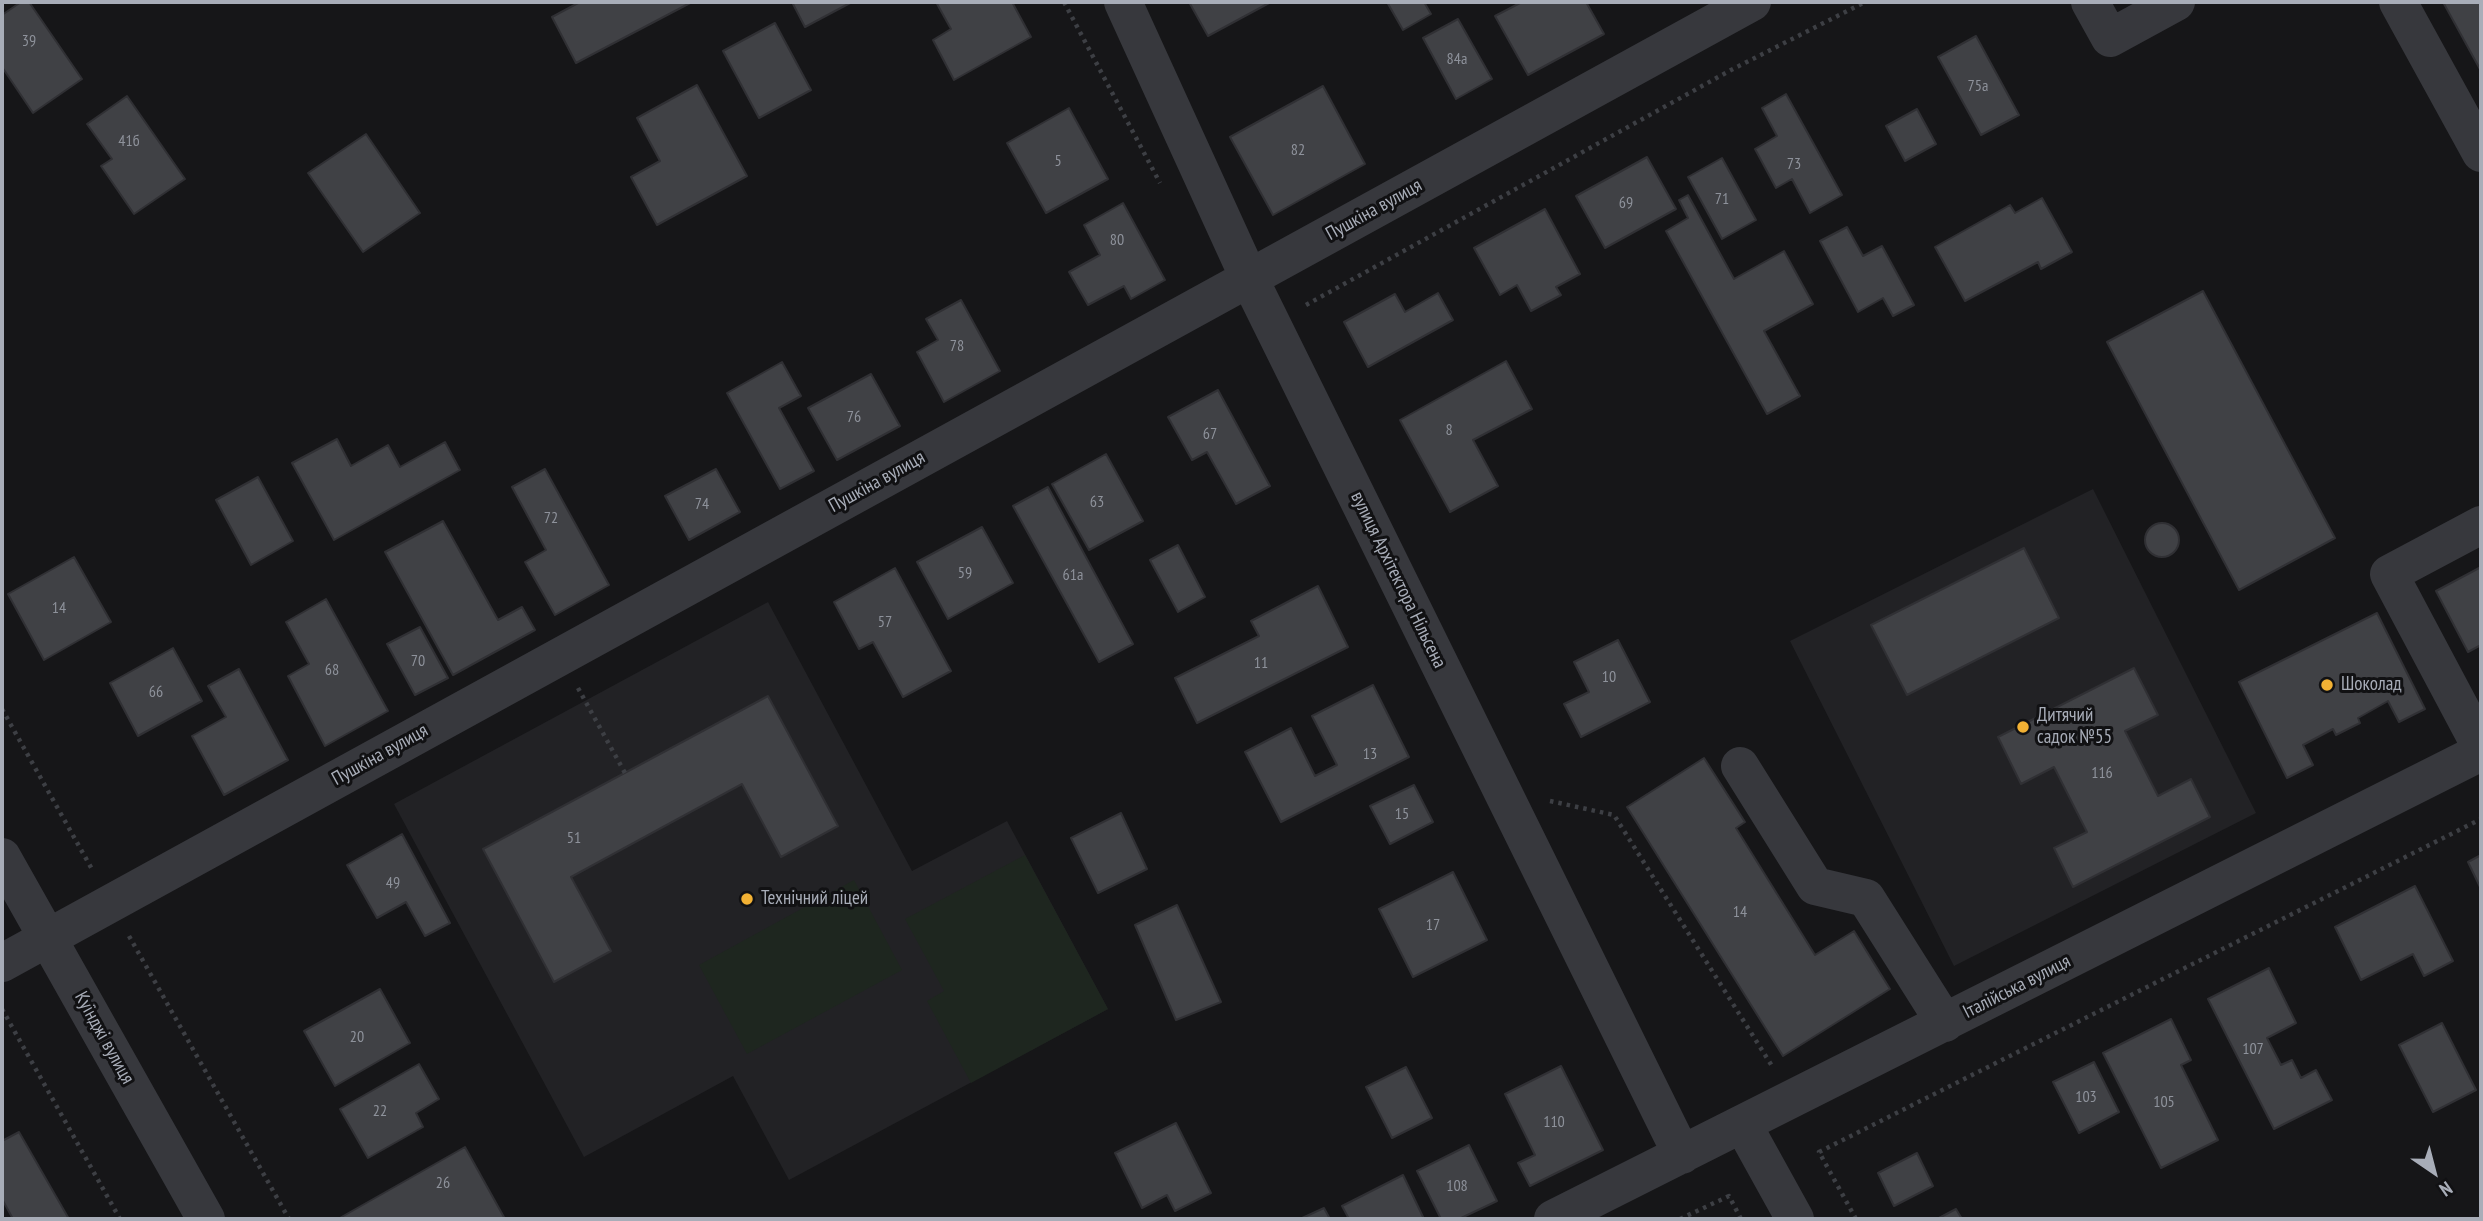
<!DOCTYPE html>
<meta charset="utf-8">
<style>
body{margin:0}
#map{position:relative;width:2483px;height:1221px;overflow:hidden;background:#161618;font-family:"PT Sans Narrow",sans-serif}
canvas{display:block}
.frame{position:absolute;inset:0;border:4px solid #a8adb8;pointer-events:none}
.north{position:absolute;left:2399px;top:1137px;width:70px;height:70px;-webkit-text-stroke:5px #111113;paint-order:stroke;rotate:145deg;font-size:19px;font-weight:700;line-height:28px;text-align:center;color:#a8adb8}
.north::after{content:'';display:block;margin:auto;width:24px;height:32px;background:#a8adb8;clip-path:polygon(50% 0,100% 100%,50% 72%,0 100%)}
</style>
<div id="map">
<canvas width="2483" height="1221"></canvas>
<div class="frame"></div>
<div class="north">N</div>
</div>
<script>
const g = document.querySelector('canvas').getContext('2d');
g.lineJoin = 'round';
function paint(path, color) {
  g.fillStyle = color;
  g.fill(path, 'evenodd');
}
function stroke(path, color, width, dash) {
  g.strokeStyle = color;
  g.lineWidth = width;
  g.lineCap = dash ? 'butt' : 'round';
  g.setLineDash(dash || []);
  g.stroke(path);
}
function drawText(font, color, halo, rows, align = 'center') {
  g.font = font + ' "PT Sans Narrow",sans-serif';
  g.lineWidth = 6;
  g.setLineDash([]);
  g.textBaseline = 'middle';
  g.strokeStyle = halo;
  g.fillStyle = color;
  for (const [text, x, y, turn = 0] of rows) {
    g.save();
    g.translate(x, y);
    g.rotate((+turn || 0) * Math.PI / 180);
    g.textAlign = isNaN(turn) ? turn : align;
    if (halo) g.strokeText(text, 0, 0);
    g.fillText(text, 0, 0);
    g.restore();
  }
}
const built = new Path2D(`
 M 2093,489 L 2256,813 L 1954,966 L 1790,641 Z
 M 768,602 L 912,871 L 1007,821 L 1108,1009 L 789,1180 L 733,1076 L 584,1157 L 394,804 Z`);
const green = new Path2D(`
 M 1025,855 L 1108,1009 L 971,1083 L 927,1001 L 944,991 L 905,919 Z
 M 854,880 L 902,970 L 747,1054 L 699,965 Z`);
const building = new Path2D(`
 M 21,2 L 29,2 L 82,79 L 33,113 L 2,67 L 2,15 Z
 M 580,2 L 692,2 L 576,63 L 552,17 Z
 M 792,2 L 852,2 L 805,27 Z
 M 936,2 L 1012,2 L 1031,37 L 954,80 L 933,40 L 951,29 Z
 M 1189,2 L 1271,2 L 1208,36 Z
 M 1387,2 L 1424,2 L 1431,14 L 1403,30 Z
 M 1522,2 L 1586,2 L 1604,34 L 1528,75 L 1495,16 Z
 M 2443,2 L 2481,2 L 2481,71 Z
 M 1458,19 L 1492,79 L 1456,99 L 1423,38 Z
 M 775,23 L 811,90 L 759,118 L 723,51 Z
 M 1976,36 L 2019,115 L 1981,135 L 1938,57 Z
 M 697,85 L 747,176 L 657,225 L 631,177 L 660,161 L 637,118 Z
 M 1323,86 L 1365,164 L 1273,215 L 1230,137 Z
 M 1786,94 L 1842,195 L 1810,213 L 1792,179 L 1776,188 L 1755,149 L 1777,136 L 1762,108 Z
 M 127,96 L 185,179 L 134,214 L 101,166 L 112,159 L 87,124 Z
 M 1069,108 L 1108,179 L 1046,213 L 1007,143 Z
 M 1917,109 L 1936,144 L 1905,161 L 1886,126 Z
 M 366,134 L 420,213 L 363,252 L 308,173 Z
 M 1647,157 L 1676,209 L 1605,248 L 1576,196 Z
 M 1722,158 L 1756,220 L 1722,239 L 1688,177 Z
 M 1688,195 L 1734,279 L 1784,251 L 1813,304 L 1764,331 L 1800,396 L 1767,414 L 1666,231 L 1688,218 L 1679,200 Z
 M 2042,198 L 2072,252 L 2041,269 L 2038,262 L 1965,301 L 1935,247 L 2010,205 L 2015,213 Z
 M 1123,203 L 1165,280 L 1131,299 L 1124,286 L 1088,305 L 1069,272 L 1100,255 L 1084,225 Z
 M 1545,209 L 1580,274 L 1556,287 L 1561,295 L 1531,311 L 1517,285 L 1500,295 L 1474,248 Z
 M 1847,227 L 1863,256 L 1882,246 L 1914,305 L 1893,316 L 1883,298 L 1858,312 L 1820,241 Z
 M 2203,291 L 2335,538 L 2239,590 L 2107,342 Z
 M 1438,293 L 1453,320 L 1368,367 L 1344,322 L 1395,294 L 1405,312 Z
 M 961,300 L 1000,371 L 944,402 L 917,352 L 938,340 L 926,319 Z
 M 1506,361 L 1532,409 L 1473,440 L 1498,486 L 1450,512 L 1400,420 Z
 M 782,362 L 801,396 L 779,408 L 814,471 L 780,489 L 727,393 Z
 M 871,374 L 900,426 L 837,460 L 808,408 Z
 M 1218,390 L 1270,486 L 1236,504 L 1207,452 L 1192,460 L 1168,417 Z
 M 337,439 L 351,466 L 388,445 L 400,467 L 445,442 L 460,470 L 334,540 L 292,463 Z
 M 1106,454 L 1143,521 L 1089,550 L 1052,484 Z
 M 545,469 L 609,585 L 555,615 L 525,562 L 546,550 L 512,487 Z
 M 716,469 L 740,512 L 689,540 L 665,496 Z
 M 258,477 L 293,541 L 251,565 L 216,500 Z
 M 1048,487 L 1133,644 L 1099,662 L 1013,506 Z
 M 443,521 L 498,620 L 522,607 L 535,630 L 453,675 L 385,552 Z
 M2145 540a17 17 0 1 1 34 0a17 17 0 1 1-34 0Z
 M 982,527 L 1013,583 L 948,619 L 917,562 Z
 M 1178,545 L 1205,597 L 1178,612 L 1150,560 Z
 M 2024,548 L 2059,618 L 1907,695 L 1871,625 Z
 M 74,557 L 111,622 L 44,660 L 8,594 Z
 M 2481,567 L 2481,645 L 2468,652 L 2436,591 Z
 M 895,568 L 951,671 L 903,697 L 873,642 L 859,649 L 834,602 Z
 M 1318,586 L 1348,647 L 1197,723 L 1175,678 L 1259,636 L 1251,621 Z
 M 326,599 L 388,711 L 325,746 L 288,676 L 309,664 L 286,622 Z
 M 2377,613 L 2425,709 L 2399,722 L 2388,701 L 2358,718 L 2360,723 L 2336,735 L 2333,729 L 2303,745 L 2313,765 L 2287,778 L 2239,682 Z
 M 420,627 L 448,678 L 415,695 L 387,644 Z
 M 1618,640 L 1650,702 L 1581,737 L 1564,704 L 1589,692 L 1574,662 Z
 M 173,648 L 202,701 L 138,736 L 110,683 Z
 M 2134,668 L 2158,715 L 2125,731 L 2158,796 L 2191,779 L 2210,817 L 2073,887 L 2054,848 L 2087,832 L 2054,767 L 2021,784 L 1998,737 Z
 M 239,669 L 288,760 L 224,795 L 192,736 L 226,717 L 208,686 Z
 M 1373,685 L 1409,757 L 1281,822 L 1245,752 L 1291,728 L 1315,776 L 1337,765 L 1312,716 Z
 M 768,696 L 838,826 L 781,857 L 742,784 L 571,877 L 611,951 L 554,982 L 483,849 Z
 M 1704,758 L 1745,822 L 1736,828 L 1815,955 L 1854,931 L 1890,989 L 1783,1056 L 1627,807 Z
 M 1414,785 L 1433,822 L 1390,844 L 1370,806 Z
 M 1121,813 L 1147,869 L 1098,893 L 1071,838 Z
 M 402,834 L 450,923 L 425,936 L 406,902 L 377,918 L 347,865 Z
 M 2481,855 L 2481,889 L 2468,862 Z
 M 1453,872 L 1487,940 L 1413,977 L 1379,909 Z
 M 2415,886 L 2453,961 L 2424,976 L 2413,954 L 2361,980 L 2335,927 Z
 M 1177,905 L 1221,1002 L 1176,1020 L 1135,925 Z
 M 2269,968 L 2296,1023 L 2267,1038 L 2281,1065 L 2292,1060 L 2301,1078 L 2316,1070 L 2332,1100 L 2274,1129 L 2208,999 Z
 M 380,989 L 410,1043 L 335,1086 L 304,1031 Z
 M 2171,1019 L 2191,1060 L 2181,1065 L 2218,1140 L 2161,1168 L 2103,1053 Z
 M 2442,1023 L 2476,1090 L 2433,1112 L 2399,1045 Z
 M 2094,1062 L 2119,1112 L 2079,1133 L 2053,1082 Z
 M 419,1064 L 439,1099 L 416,1113 L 423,1127 L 368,1158 L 340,1109 Z
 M 1561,1066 L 1603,1150 L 1530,1186 L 1518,1163 L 1535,1155 L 1505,1094 Z
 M 1406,1067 L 1432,1118 L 1392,1138 L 1366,1087 Z
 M 1176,1123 L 1211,1193 L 1175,1211 L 1167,1195 L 1142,1208 L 1115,1153 Z
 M 19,1132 L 69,1219 L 13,1219 L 2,1199 L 2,1141 Z
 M 1469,1145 L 1497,1201 L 1459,1219 L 1441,1219 L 1417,1171 Z
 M 465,1147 L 505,1219 L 338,1219 Z
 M 1917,1153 L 1933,1186 L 1894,1206 L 1878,1173 Z
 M 1403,1175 L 1424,1219 L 1349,1219 L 1342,1206 Z
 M 1324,1208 L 1330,1219 L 1300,1219 Z
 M 1956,1209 L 1962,1219 L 1937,1219 Z`);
const path = new Path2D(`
 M 1064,2 L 1160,183
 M 1306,305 L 1731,70 L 1865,2
 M 578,688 L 625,773
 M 2,709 L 93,871
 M 1550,801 L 1614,815 L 1772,1066
 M 129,936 L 289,1219
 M 2,1009 L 120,1219
 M 1680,1219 L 1729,1196 L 1741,1219
 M 1856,1219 L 1819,1152 L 2481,819`);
const minor = new Path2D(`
 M 1123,2 L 1249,278 L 1682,1155
 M 2090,2 L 2110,38 L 2176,2
 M 2398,2 L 2481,153
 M 2481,525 L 2389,574 L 2481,747
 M 1740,766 L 1815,886 L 1866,898 L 1945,1023
 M 2,857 L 206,1219
 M 2,963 L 1752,2
 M 1743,1125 L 1795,1219
 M 1553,1219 L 2481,752`);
const markers = [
 [2327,685,7,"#f2b134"],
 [2023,727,7,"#f2b134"],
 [747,899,7,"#f2b134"]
];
const numberNames = [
 ["39",29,41],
 ["84а",1457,59],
 ["75а",1978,86],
 ["41б",129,141],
 ["82",1298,150],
 ["5",1058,161],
 ["73",1794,164],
 ["71",1722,199],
 ["69",1626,203],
 ["80",1117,240],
 ["78",957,346],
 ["76",854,417],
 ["8",1449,430],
 ["67",1210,434],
 ["63",1097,502],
 ["74",702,504],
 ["72",551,518],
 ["59",965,573],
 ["61а",1073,575],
 ["14",59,608],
 ["57",885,622],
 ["70",418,661],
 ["11",1261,663],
 ["68",332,670],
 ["10",1609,677],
 ["66",156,692],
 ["13",1370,754],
 ["116",2102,773],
 ["15",1402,814],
 ["51",574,838],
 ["49",393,883],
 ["14",1740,912],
 ["17",1433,925],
 ["20",357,1037],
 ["107",2253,1049],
 ["103",2086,1097],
 ["105",2164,1102],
 ["22",380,1111],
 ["110",1554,1122],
 ["26",443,1183],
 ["108",1457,1186]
];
const streetNames = [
 ["Пушкіна вулиця",1374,210,-29],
 ["Пушкіна вулиця",877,482,-29],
 ["вулиця Архітектора Нільсена",1398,580,64],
 ["Пушкіна вулиця",380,755,-29],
 ["Італійська вулиця",2017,987,-27],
 ["Куїнджі вулиця",104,1038,61]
];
const poiNames = [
 ["Шоколад",2341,685],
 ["Дитячий",2037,716],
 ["садок №55",2037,738],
 ["Технічний ліцей",761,899]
];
paint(built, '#222225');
paint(green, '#1e261f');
paint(building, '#404145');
stroke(building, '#303034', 2);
stroke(path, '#3d3f44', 4.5, [3.5, 5]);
stroke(minor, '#37383d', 38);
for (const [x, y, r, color] of markers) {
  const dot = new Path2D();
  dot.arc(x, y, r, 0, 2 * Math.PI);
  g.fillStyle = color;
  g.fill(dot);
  stroke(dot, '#111113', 2.5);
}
drawText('16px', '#8e929b', null, numberNames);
drawText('19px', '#a8adb8', '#111113', streetNames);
drawText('19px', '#a8adb8', '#111113', poiNames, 'left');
</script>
